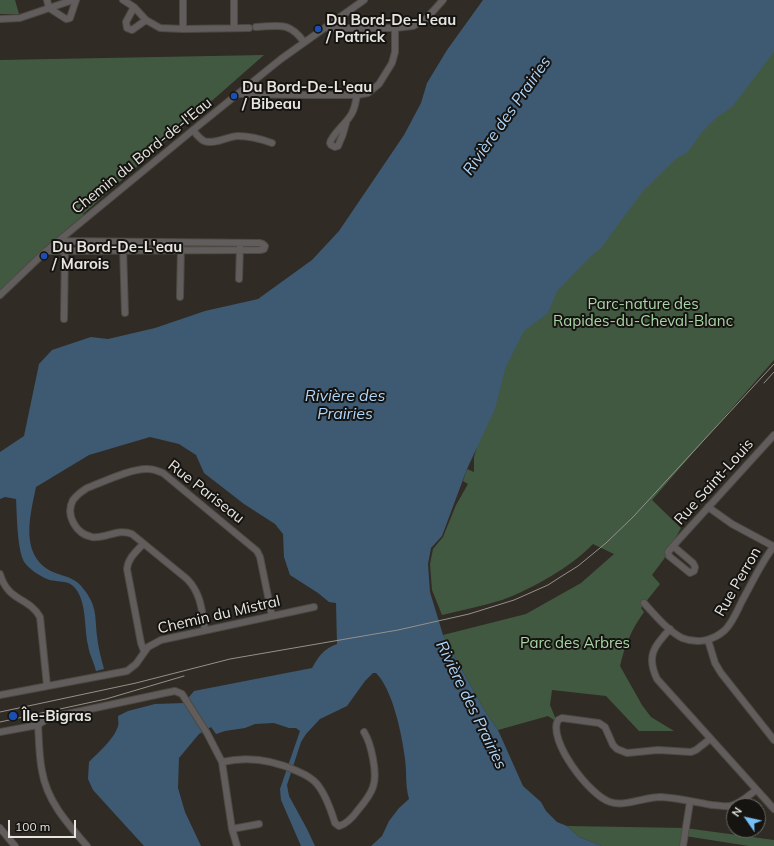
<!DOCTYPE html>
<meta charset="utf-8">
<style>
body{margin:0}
#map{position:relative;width:774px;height:846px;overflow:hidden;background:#302c25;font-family:Mulish,sans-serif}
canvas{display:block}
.north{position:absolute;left:726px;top:798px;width:40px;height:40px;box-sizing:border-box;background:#161411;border:1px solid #6a6864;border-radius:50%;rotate:304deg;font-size:11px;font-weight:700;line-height:16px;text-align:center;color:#e7e5e0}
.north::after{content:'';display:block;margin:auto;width:14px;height:18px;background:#75c0f6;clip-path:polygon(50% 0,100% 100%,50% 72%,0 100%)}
.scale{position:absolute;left:8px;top:820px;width:68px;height:18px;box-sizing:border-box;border:2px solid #e7e5e0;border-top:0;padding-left:5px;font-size:12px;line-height:14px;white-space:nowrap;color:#e7e5e0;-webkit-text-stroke:3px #161411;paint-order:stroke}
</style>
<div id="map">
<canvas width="774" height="846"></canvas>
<div class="north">N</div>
<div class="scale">100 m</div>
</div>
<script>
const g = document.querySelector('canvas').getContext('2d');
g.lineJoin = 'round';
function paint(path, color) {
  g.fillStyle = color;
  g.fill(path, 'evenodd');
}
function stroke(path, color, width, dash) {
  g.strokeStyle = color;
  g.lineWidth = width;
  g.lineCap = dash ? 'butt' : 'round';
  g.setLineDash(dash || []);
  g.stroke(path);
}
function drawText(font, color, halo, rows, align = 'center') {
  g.font = font + ' Mulish,sans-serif';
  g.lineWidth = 4;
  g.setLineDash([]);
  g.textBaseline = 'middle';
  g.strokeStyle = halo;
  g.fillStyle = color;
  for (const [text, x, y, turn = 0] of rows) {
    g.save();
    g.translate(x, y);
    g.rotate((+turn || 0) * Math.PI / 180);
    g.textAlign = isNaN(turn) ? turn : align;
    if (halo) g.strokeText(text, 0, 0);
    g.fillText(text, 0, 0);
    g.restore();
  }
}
const green = new Path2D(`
 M 0,0 L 15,0 L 19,14 L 0,14 Z
 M 774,0 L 774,360 L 652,500 L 681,528 L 664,559 L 652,575 L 660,584 L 641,608 L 644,612 C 631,630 625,645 620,666 L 642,705 L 651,717 L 674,731 L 639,731 L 606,696 L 552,690 L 550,705 L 557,722 L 548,716 L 498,730 L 483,708 L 443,635 L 526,614 L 581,583 L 614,554 L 593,544 C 571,567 532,589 502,600 C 482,606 462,610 442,615 L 432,590 L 430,564 L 433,549 L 443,537 L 456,505 L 468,484 L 463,481 L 467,469 L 474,472 L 474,457 L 485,418 L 464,335 Z
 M 264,55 L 83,214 L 84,215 L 44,248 L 0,291 L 0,60 Z
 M 567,826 L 685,828 L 774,840 L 774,846 L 749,846 L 685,836 L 683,846 L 602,846 L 579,837 Z`);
const water = new Path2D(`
 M 483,0 L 774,0 L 774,51 L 770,57 L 732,107 L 717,117 L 702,132 L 687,153 L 678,157 L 643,191 L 600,249 L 591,256 L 557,291 L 548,313 L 524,331 L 505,369 L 495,409 L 467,469 L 442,536 L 431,548 L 428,564 L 430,592 L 443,635 L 483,708 L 498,730 L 523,786 L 541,802 L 546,811 L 557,822 L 567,826 L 579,837 L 602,846 L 371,846 L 382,836 L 389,821 L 399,808 L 409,799 C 405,785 407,773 405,759 C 402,735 393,690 376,673 L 373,673 L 365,681 L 347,706 L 320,719 L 306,734 L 301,742 L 287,785 L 289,796 L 307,829 L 315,846 L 301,846 L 281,800 L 280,789 L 300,731 L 296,728 L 289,728 L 274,723 L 255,724 L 245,728 L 225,731 L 216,734 L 211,727 L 199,734 L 179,758 L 178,788 L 185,812 L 201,846 L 144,846 L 93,790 L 88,779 L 89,762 C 98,753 115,738 118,726 C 119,723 118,718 118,716 L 128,711 L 155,704 L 184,703 L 194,691 L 312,668 C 319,656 323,649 337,644 L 336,603 L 329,602 L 318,593 L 290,575 L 284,557 L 283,534 L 275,524 L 244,504 L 204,473 L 196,455 L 179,444 L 150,437 L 89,455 L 36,487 C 30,516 19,556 53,572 C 71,579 76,577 88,595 C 97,609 95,620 97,636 C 98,647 101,658 104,669 L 96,671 C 94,662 89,654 88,645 C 84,628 87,602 75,588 C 68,579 57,583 47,579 C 40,576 29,569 25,563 C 17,552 17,514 16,499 L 5,497 L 0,499 L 0,452 L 24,436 L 39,364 L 52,350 L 91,337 L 108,339 L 155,328 L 205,311 L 258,299 L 312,260 L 339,231 L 404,135 L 421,103 L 427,83 L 447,50 Z`);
const minor = new Path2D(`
 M 47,0 L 49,8 L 66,19 L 70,18 L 76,0
 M 123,0 L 134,7 L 146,20 L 160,28 L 183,29 L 249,28
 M 134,7 L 126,22 L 127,28 L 132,30 L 146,20
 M 0,19 L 20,18 L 73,0
 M 256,27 C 279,26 289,21 304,42
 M 234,28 L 234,0
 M 325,28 L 395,28 L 413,26 L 426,19 L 443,0
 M 183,29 L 183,0
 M 239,94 L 308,95 L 357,95 L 368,93 L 379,84 L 392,63 L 395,52 L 395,28
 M 346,123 L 343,134 L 338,146 L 335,147 L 331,145 L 330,143 C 331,135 348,122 352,113 C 355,108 356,100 357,95
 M 193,130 C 196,134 200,139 204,141 C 215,145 228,136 238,136 C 250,136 261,139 272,143
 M 123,247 L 125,313
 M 46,251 L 260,250 L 264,249 L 265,246 L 263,244 L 260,243 L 58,241
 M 239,279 L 240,247
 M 0,295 L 46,251 L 193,130 L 281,59 L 364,0
 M 180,297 L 181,247
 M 64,319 L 65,247
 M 708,507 L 732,524 L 773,546
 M 143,544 C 136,552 128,558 127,569 L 141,643 L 144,651
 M 673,546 L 693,563 L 695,567 L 694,571 L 690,573 L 669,556 L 668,552 L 673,546 L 774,435
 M 0,574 C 8,602 29,597 40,617 L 47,686
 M 644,603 C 655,615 668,631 682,638 C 697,644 713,641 725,630 C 733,622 737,611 742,601 C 752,583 761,563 774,546
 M 670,629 C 654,646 646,656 657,679 L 774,809
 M 205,630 C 202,611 201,593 187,579 L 132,534 C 118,528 106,539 92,537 C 76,534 65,515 73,500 C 77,495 82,491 87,488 C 103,482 132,468 148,469 C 154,469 158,471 163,473 L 257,551 L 260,557 L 272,616
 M 708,640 L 715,663 L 721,673 L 774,740
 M 0,695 L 127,671 L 136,664 L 148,647 L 161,640 L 314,607
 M 38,725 L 48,718 L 165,693 L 175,691 L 182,694 L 207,733 L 222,762 L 232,829 L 237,846
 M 38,725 C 39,740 39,756 42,771 C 47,801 67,823 87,846
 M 0,732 L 38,725
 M 710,739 L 696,750 L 691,752 L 658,750 L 627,753 L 617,749 L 613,745 L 605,727 L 599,723 L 562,718 L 558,720 C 547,740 590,796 610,802 C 626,807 644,797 661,797 C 678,798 695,802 712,805 C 718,805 724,807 730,806 C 740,804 748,796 756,790
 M 222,762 C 248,756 273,760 297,771 C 304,774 312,778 317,784 C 326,795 331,810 335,823 L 339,826 C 347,824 353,817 358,810 C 364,803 370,796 373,787 C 378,774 371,743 364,732
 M 0,828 L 15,846
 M 232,829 L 259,824
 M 683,846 L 690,802`);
const tram = new Path2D(`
 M 764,383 L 774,372
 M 0,712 L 136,683 L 230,659 L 398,630 L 469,614 L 514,600 L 548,585 L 562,576 L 578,566 L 606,543 L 633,517 L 774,364
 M 0,722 L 106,699 L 184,676`);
const markers = [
 [318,29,4,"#1a4fb4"],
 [234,96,4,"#1a4fb4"],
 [44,256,4,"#1a4fb4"],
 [13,716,5,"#1a4fb4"]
];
const poiNames = [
 ["Du Bord-De-L'eau",326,20],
 ["/ Patrick",326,37],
 ["Du Bord-De-L'eau",242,87],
 ["/ Bibeau",242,104],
 ["Du Bord-De-L'eau",52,247],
 ["/ Marois",52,264],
 ["Île-Bigras",22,716]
];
const streetNames = [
 ["Chemin du Bord-de-l'Eau",142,156,-39],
 ["Rue Saint-Louis",714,482,-48],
 ["Rue Pariseau",206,492,38],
 ["Rue Perron",738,582,-60],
 ["Chemin du Mistral",219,615,-13]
];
const parkNames = [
 ["Parc-nature des",643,304],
 ["Rapides-du-Cheval-Blanc",643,321],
 ["Parc des Arbres",575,643]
];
const waterNames = [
 ["Rivière des Prairies",507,116,-55],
 ["Rivière des",345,396],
 ["Prairies",345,414],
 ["Rivière des Prairies",471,705,64]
];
paint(green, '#425941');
paint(water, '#3e5972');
stroke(minor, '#4d4a43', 8);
stroke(minor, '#625d5d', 6);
stroke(tram, '#94918b', 1);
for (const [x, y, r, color] of markers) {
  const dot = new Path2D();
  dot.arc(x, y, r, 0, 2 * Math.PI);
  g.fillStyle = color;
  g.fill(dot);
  stroke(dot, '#161411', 1.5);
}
drawText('bold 15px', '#e7e5e0', '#161411', poiNames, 'left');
drawText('15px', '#e7e5e0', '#161411', streetNames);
drawText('15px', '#a8d6a6', '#161411', parkNames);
drawText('italic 16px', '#aed5fa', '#161411', waterNames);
</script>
